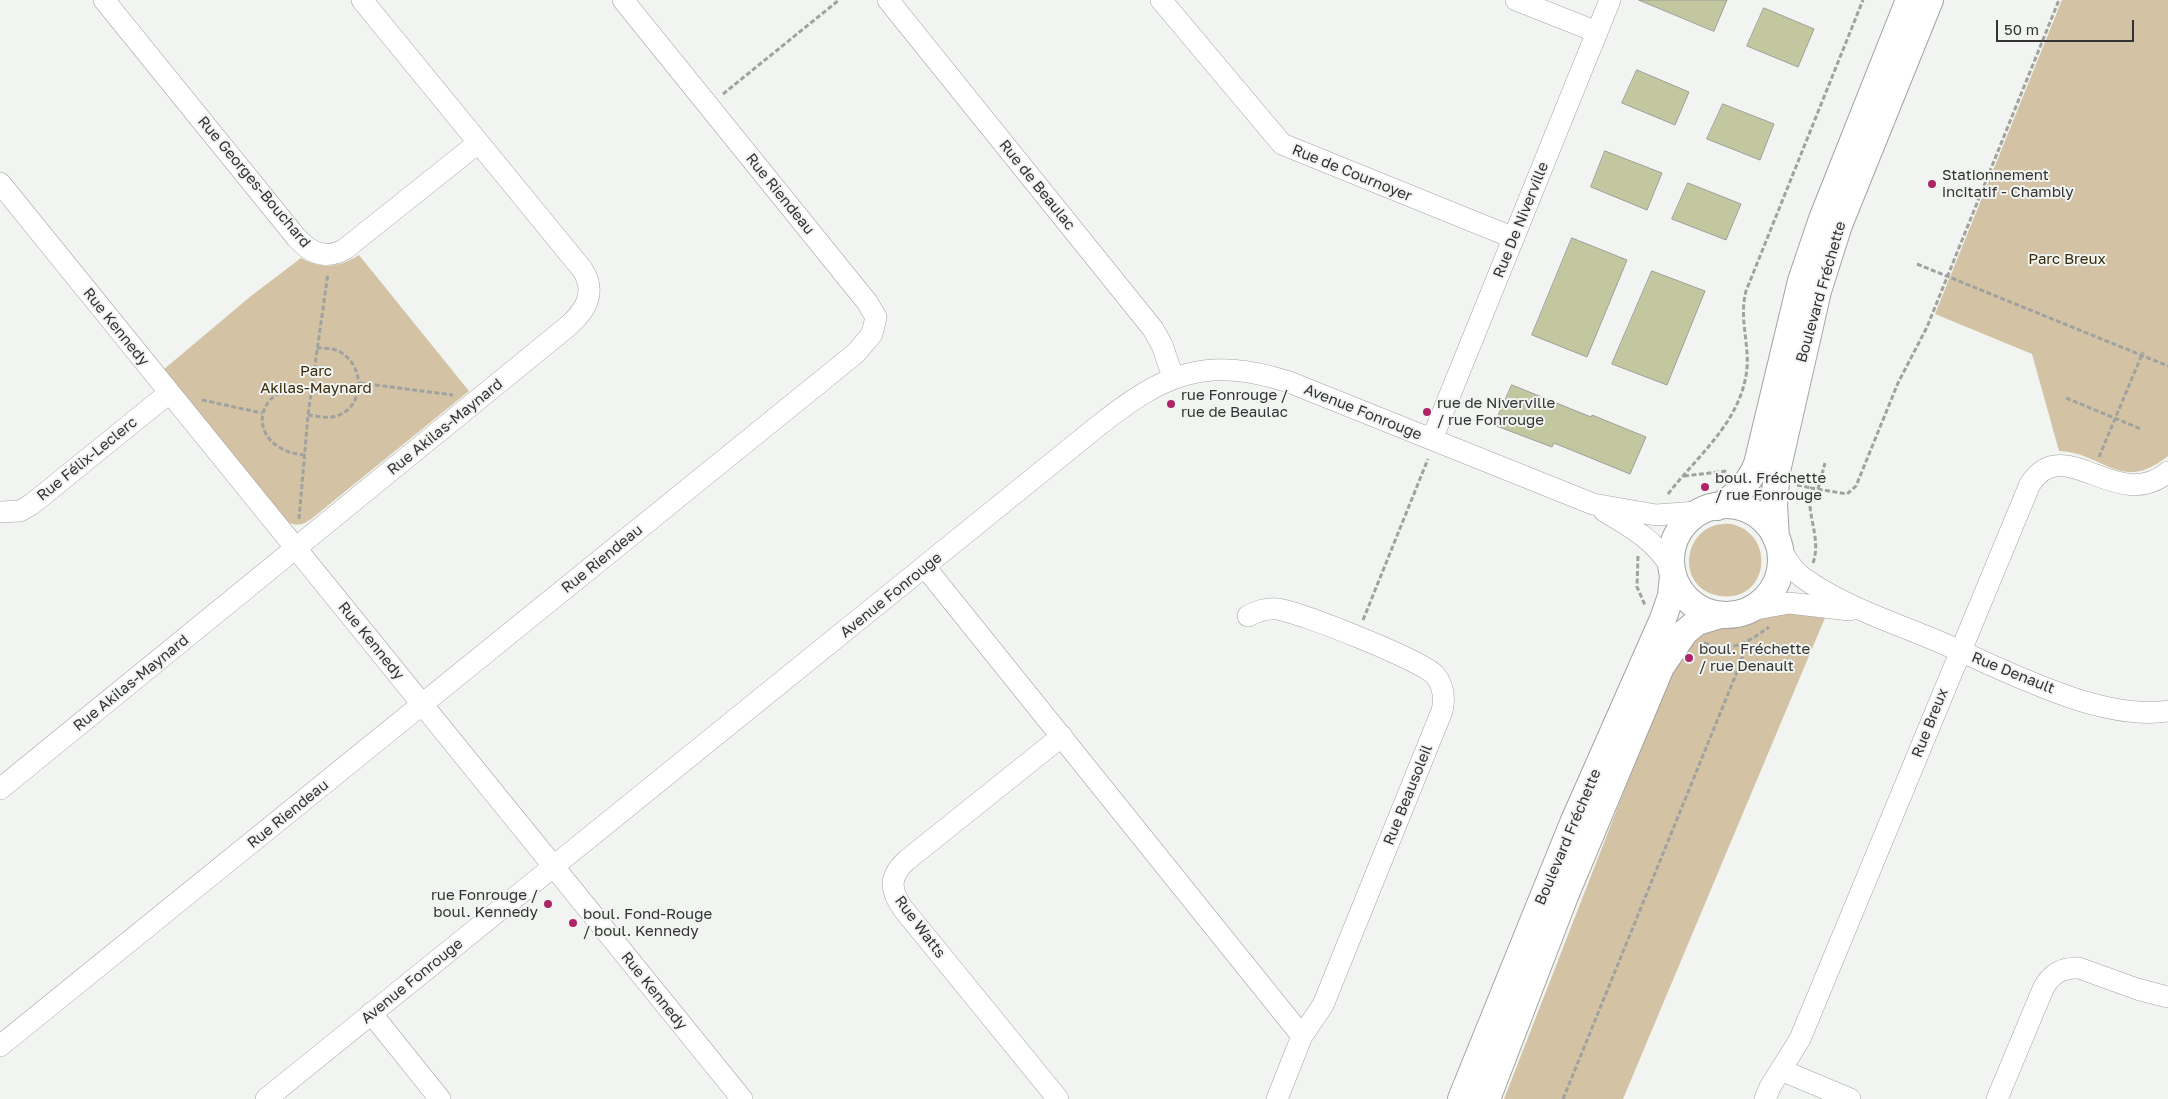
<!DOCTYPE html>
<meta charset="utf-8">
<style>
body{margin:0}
#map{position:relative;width:2168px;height:1099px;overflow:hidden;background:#f1f4f1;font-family:"Golos Text",sans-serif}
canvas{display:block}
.scale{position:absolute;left:1996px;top:20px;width:138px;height:22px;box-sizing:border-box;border:2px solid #323332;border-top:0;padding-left:6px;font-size:15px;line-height:18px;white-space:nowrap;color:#323332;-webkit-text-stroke:4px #f1f4f1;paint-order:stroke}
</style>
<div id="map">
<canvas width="2168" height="1099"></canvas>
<div class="scale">50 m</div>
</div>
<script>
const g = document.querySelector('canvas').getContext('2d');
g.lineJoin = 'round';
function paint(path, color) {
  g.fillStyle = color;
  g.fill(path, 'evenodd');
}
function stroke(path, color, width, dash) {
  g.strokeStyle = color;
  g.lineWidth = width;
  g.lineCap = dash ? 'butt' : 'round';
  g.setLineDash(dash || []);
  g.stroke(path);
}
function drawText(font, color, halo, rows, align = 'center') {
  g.font = font + ' "Golos Text",sans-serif';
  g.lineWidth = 4;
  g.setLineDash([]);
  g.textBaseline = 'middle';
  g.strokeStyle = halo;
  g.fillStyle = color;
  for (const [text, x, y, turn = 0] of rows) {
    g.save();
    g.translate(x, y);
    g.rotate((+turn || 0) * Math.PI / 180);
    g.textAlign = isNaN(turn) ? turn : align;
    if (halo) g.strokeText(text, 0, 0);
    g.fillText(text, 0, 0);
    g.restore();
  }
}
const green = new Path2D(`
 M 2062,0 L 2168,0 L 2168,456 C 2121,494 2105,453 2059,451 L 2032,354 L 1935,314 Z
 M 359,255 L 469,391 L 315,516 C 306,523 299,528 288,522 L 163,370 L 251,296 L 301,258 C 322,269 338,268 359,255 Z
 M 1731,524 C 1777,534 1769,603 1720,596 C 1673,589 1682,520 1731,524 Z
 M 1827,613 L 1623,1099 L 1504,1099 L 1674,663 L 1707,625 L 1731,627 L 1776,614 Z`);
const building = new Path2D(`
 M 1639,0 L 1727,0 L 1714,31 Z
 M 1764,8 L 1814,29 L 1798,67 L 1747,46 Z
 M 1637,70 L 1689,92 L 1675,125 L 1622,103 Z
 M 1723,104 L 1774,124 L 1760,160 L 1707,139 Z
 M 1605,151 L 1662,173 L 1647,210 L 1591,187 Z
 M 1688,183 L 1741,204 L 1726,240 L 1672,219 Z
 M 1572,238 L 1627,260 L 1587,357 L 1532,335 Z
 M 1652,271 L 1705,291 L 1667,385 L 1612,364 Z
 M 1512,385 L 1591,417 L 1592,415 L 1646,437 L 1630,474 L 1554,443 L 1552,447 L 1494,425 Z`);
const path = new Path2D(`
 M 723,94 L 839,0
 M 1917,264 L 2168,366
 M 360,383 L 453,395
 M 2066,398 L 2141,429
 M 202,400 L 262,413
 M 308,415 C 317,416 328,419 336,416 C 363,409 366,369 343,354 C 336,348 325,348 317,348
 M 305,455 C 244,450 250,381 312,388
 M 2099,457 L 2143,352
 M 1684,476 L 1727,471
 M 1797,485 L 1811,488
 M 1818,489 L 1825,463
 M 1668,494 C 1698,455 1742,421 1747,368 C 1749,342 1739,318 1746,291 L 1863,0
 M 299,519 L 308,415 L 328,273
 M 1638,556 L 1637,587 L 1645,605
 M 1813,563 C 1822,537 1805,514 1811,488 L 1847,494 L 1856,486 L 1898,383 L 1927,327 L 2059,0
 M 1363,620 L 1428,459
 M 1704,643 C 1734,652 1745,644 1769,627
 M 1563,1099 L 1739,667 L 1742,658 L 1741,646`);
const minor = new Path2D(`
 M 104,0 L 296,237 C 310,253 326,260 345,249 L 478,143
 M 888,0 L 1153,329 L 1162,345 L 1173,377
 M 1161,0 L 1282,144 L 1514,238
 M 1516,0 L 1597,32
 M 0,183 L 742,1099
 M 1432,439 L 1610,0
 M 1604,511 C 1631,527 1656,541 1672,569
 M 0,512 L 20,511 L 32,504 L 169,393
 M 1779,547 C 1786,558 1791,569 1802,577 C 1842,606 1890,621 1935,640 C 1999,667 2098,722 2168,711
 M 925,567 L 1302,1036
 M 1751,610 L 1789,603 L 1850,610
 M 1248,616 C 1258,611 1266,608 1277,609 C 1300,612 1421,660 1435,675 C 1444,686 1445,698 1442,711 L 1323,1005 L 1302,1036 L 1277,1099
 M 0,789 L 567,327 C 586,311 597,292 582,269 L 362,0
 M 371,1013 L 440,1099
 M 0,1046 L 856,353 L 872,334 L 876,317 L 867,302 L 623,0
 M 1781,1070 L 1850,1099
 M 266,1099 L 1098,426 C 1163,374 1206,355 1289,382 L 1593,504 L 1656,515 L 1698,512
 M 1058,1099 L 904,910 C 889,890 889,876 907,860 L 1062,736
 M 1765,1099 L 1770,1087 L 1800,1039 L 2030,484 C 2065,430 2116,515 2168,472
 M 1997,1099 L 2043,989 C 2050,974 2063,967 2079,968 L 2137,989 L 2168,997`);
const major = new Path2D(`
 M1671 560a55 55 0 1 1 110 0a55 55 0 1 1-110 0Z
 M 1717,507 C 1736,497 1749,484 1757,464 L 1801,281 L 1822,219 L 1909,0
 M 1776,538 L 1774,505 L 1777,471 L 1818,291 L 1839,225 L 1930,0
 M 1461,1099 L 1573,823 L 1663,619 L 1671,596 L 1673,576
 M 1487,1099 L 1565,896 L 1661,667 L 1685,632 L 1697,622 L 1720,615`);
const markers = [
 [1932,184,5,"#ad2568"],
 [1171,404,5,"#ad2568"],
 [1427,412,5,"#ad2568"],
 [1705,487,5,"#ad2568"],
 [1689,658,5,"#ad2568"],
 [548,904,5,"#ad2568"],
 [573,923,5,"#ad2568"]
];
const streetNames = [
 ["Rue de Cournoyer",1352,173,22],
 ["Rue Georges-Bouchard",254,182,50],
 ["Rue de Beaulac",1037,185,51],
 ["Rue Riendeau",780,194,51],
 ["Rue De Niverville",1521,220,-68],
 ["Boulevard Fréchette",1821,292,-74],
 ["Rue Kennedy",116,327,51],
 ["Avenue Fonrouge",1363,412,22],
 ["Rue Akilas-Maynard",445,427,-39],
 ["Rue Félix-Leclerc",87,459,-39],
 ["Rue Riendeau",602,559,-39],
 ["Avenue Fonrouge",891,595,-39],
 ["Rue Kennedy",371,641,51],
 ["Rue Denault",2013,673,22],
 ["Rue Akilas-Maynard",131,683,-39],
 ["Rue Breux",1930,723,-68],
 ["Rue Beausoleil",1408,795,-68],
 ["Rue Riendeau",288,814,-39],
 ["Boulevard Fréchette",1568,837,-67],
 ["Rue Watts",920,927,53],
 ["Avenue Fonrouge",412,981,-39],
 ["Rue Kennedy",654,991,51]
];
const poiNames = [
 ["Stationnement",1942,175],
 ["incitatif - Chambly",1942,192],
 ["rue Fonrouge /",1181,395],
 ["rue de Beaulac",1181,412],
 ["rue de Niverville",1437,403],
 ["/ rue Fonrouge",1437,420],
 ["boul. Fréchette",1715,478],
 ["/ rue Fonrouge",1715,495],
 ["boul. Fréchette",1699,649],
 ["/ rue Denault",1699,666],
 ["rue Fonrouge /",538,895,"right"],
 ["boul. Kennedy",538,912,"right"],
 ["boul. Fond-Rouge",583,914],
 ["/ boul. Kennedy",583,931]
];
const parkNames = [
 ["Parc Breux",2067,259],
 ["Parc",316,371],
 ["Akilas-Maynard",316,388]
];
paint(green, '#d3c3a4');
paint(building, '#c3c79f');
stroke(building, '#9d9e9a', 1);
stroke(minor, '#a1a4a1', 22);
stroke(major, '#a1a4a1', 28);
stroke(path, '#a0a2a0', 3, [5, 2.5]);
stroke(minor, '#fff', 21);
stroke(major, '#fff', 26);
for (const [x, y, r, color] of markers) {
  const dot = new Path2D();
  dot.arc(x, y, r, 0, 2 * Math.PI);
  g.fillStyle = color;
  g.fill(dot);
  stroke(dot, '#f1f4f1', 2);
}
drawText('15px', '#323332', '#f1f4f1', streetNames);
drawText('15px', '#323332', '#f1f4f1', poiNames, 'left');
drawText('15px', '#382a0a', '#f1f4f1', parkNames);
</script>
